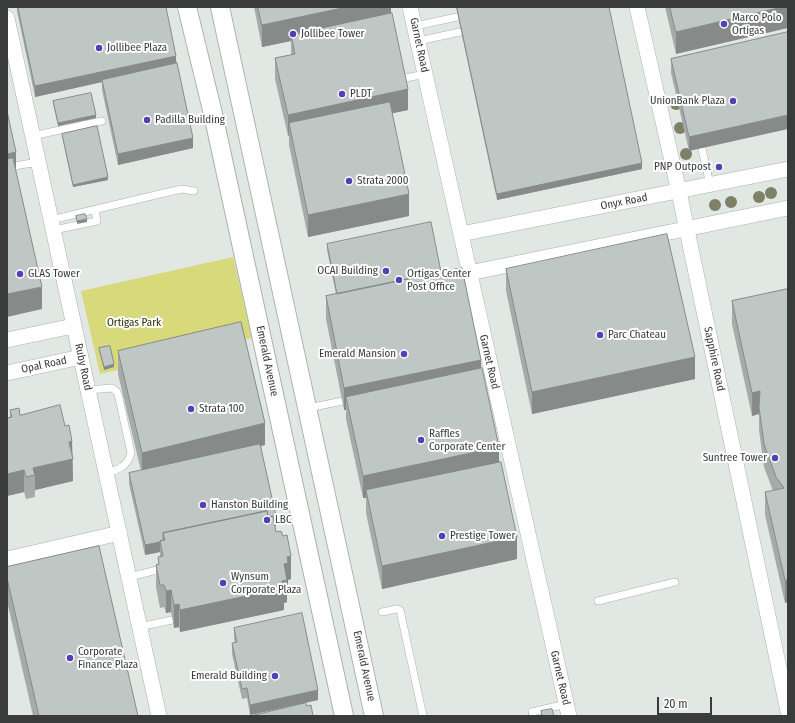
<!DOCTYPE html>
<style>
body{margin:0}
#map{position:relative;width:795px;height:723px;overflow:hidden;background:#e1e8e4;font-family:"Fira Sans Condensed",sans-serif}
canvas{display:block}
.frame{position:absolute;inset:0;border:8px solid #393c3a;pointer-events:none}
.scale{position:absolute;left:657px;top:697px;width:55px;height:18px;box-sizing:border-box;border:2px solid #393c3a;border-top:0;padding-left:5px;font-size:12px;line-height:14px;white-space:nowrap;color:#393c3a;-webkit-text-stroke:3px #fff;paint-order:stroke}
</style>
<div id="map">
<canvas width="795" height="723"></canvas>
<div class="frame"></div>
<div class="scale">20 m</div>
</div>
<script>
const g = document.querySelector('canvas').getContext('2d');
g.lineJoin = 'round';
function paint(path, color) {
  g.fillStyle = color;
  g.fill(path, 'evenodd');
}
function stroke(path, color, width, dash) {
  g.strokeStyle = color;
  g.lineWidth = width;
  g.lineCap = dash ? 'butt' : 'round';
  g.setLineDash(dash || []);
  g.stroke(path);
}
function drawText(font, color, halo, rows, align = 'center') {
  g.font = font + ' "Fira Sans Condensed",sans-serif';
  g.lineWidth = 4;
  g.setLineDash([]);
  g.textBaseline = 'middle';
  g.strokeStyle = halo;
  g.fillStyle = color;
  for (const [text, x, y, turn = 0] of rows) {
    g.save();
    g.translate(x, y);
    g.rotate((+turn || 0) * Math.PI / 180);
    g.textAlign = isNaN(turn) ? turn : align;
    if (halo) g.strokeText(text, 0, 0);
    g.fillText(text, 0, 0);
    g.restore();
  }
}
const green = new Path2D(`
 M 233,257 L 252,338 L 100,374 L 81,291 Z`);
const service = new Path2D(`
 M 415,26 L 457,17
 M 418,41 L 460,32
 M 401,79 L 425,74
 M 32,136 L 102,121
 M 702,149 L 710,185
 M 14,166 L 38,162
 M 51,220 L 164,193 L 182,189 L 194,191
 M 54,230 L 97,221 L 95,210
 M 88,390 L 112,388 L 117,392 L 119,398 L 131,453 C 128,466 118,470 106,473
 M 308,408 L 343,401
 M 129,577 L 161,569
 M 598,601 L 675,582
 M 382,612 L 397,609 L 400,610 L 423,716
 M 139,627 L 172,620
 M 532,712 L 566,704`);
const minor = new Path2D(`
 M 410,7 L 569,716
 M 637,7 L 679,192 L 788,711
 M 7,18 L 159,716
 M 461,234 L 788,169
 M 469,273 L 788,208
 M 7,340 L 73,326
 M 7,373 L 81,357
 M 7,559 L 120,533`);
const tertiary = new Path2D(`
 M 187,7 L 213,114 L 344,716
 M 220,7 L 374,716`);
const trees = [
 [676,104],
 [680,128],
 [686,154],
 [771,193],
 [759,197],
 [731,202],
 [715,205]
];
const wall = new Path2D(`
 M 17,7 L 166,7 L 193,148 L 118,165 L 102,90 L 102,82 L 35,97 L 17,11 Z
 M 254,7 L 391,7 L 391,13 L 408,110 L 392,113 L 409,216 L 308,237 L 289,145 L 289,135 L 288,136 L 275,79 L 275,58 L 291,55 L 291,41 L 262,47 Z
 M 456,7 L 609,7 L 642,169 L 497,200 Z
 M 665,7 L 788,7 L 676,54 Z
 M 788,32 L 689,151 L 671,73 L 671,59 Z
 M 53,101 L 96,118 L 58,126 L 53,103 Z
 M 62,134 L 108,180 L 73,187 L 62,136 Z
 M 327,244 L 441,272 L 481,368 L 517,559 L 382,589 L 366,513 L 366,498 L 363,498 L 346,419 L 346,410 L 344,410 L 326,319 L 326,296 L 336,294 L 327,250 Z
 M 506,269 L 695,379 L 532,414 L 506,291 Z
 M 788,289 L 788,602 L 785,603 L 765,515 L 765,492 L 773,491 L 764,467 L 759,430 L 759,414 L 752,416 L 732,324 L 732,301 Z
 M 99,348 L 114,367 L 104,370 L 99,351 Z
 M 118,351 L 265,445 L 261,446 L 276,526 L 275,526 L 276,532 L 291,579 L 288,580 L 288,585 L 287,586 L 287,602 L 284,603 L 284,610 L 180,632 L 179,627 L 174,628 L 171,612 L 166,613 L 164,607 L 160,608 L 156,587 L 156,565 L 158,564 L 158,557 L 160,557 L 160,552 L 145,555 L 129,484 L 129,473 L 141,471 L 118,374 Z
 M 10,410 L 20,415 L 65,426 L 72,441 L 73,481 L 35,490 L 35,497 L 26,499 L 24,492 L 7,496 L 7,418 L 10,417 Z
 M 7,567 L 138,716 L 33,716 L 7,601 Z
 M 234,628 L 318,700 L 250,715 L 247,698 L 242,699 L 232,654 L 232,643 L 235,643 L 234,638 Z`);
const shadedWall = new Path2D(`
 M 347,7 L 391,7 L 391,20 L 291,35 L 291,41 L 262,47 L 262,25 Z
 M 782,7 L 788,7 L 788,28 L 676,54 L 676,32 Z
 M 176,56 L 176,66 L 102,80 L 102,82 L 35,97 L 35,86 Z
 M 408,89 L 408,110 L 291,135 L 289,123 L 289,135 L 288,136 L 288,115 Z
 M 96,115 L 96,118 L 58,126 L 58,123 Z
 M 788,115 L 788,129 L 689,151 L 689,137 Z
 M 193,138 L 193,148 L 118,165 L 118,154 Z
 M 16,152 L 16,174 L 7,176 L 7,154 Z
 M 642,163 L 642,169 L 497,200 L 497,194 Z
 M 108,177 L 108,180 L 73,187 L 73,185 Z
 M 409,194 L 409,216 L 308,237 L 308,215 Z
 M 87,219 L 87,222 L 77,224 L 77,221 Z
 M 42,287 L 42,309 L 7,317 L 7,294 Z
 M 695,357 L 695,379 L 532,414 L 532,392 Z
 M 481,360 L 481,382 L 346,397 L 346,410 L 344,410 L 344,388 Z
 M 114,364 L 114,367 L 104,370 L 104,367 Z
 M 760,391 L 759,414 L 752,416 L 752,393 Z
 M 265,423 L 265,445 L 142,475 L 142,453 Z
 M 72,441 L 73,481 L 35,490 L 35,475 L 33,468 L 69,442 Z
 M 499,447 L 499,469 L 366,490 L 366,498 L 363,498 L 363,476 Z
 M 24,470 L 24,492 L 7,496 L 7,474 Z
 M 276,516 L 276,526 L 165,551 Z
 M 517,537 L 517,559 L 382,589 L 382,566 Z
 M 160,542 L 160,552 L 145,555 L 145,545 Z
 M 291,556 L 291,579 L 288,580 L 288,585 L 287,586 L 287,602 L 284,603 L 284,610 L 180,632 L 180,610 L 284,564 L 287,557 Z
 M 785,580 L 788,580 L 788,602 L 785,603 Z
 M 171,590 L 171,612 L 166,613 L 166,591 Z
 M 179,604 L 179,627 L 174,628 L 174,605 Z
 M 318,690 L 318,700 L 250,715 L 250,705 Z`);
const building = new Path2D(`
 M 18,7 L 166,7 L 176,56 L 35,86 Z
 M 258,7 L 347,7 L 262,25 Z
 M 457,7 L 609,7 L 642,163 L 497,194 Z
 M 670,7 L 782,7 L 676,32 Z
 M 392,13 L 408,89 L 288,115 L 275,58 L 295,54 L 291,35 Z
 M 788,32 L 788,115 L 689,137 L 671,59 Z
 M 177,63 L 193,138 L 118,154 L 102,80 Z
 M 91,93 L 96,115 L 58,123 L 53,101 Z
 M 390,102 L 409,194 L 308,215 L 289,123 Z
 M 7,111 L 16,152 L 7,154 Z
 M 97,126 L 108,177 L 73,185 L 62,134 Z
 M 13,158 L 42,287 L 7,294 L 7,159 Z
 M 85,214 L 87,219 L 77,221 L 76,216 Z
 M 431,222 L 441,272 L 337,294 L 327,244 Z
 M 667,234 L 695,357 L 532,392 L 506,269 Z
 M 462,268 L 481,360 L 344,388 L 326,296 Z
 M 788,289 L 788,580 L 785,580 L 765,492 L 784,488 L 776,477 L 764,444 L 759,407 L 760,391 L 752,393 L 732,301 Z
 M 241,322 L 265,423 L 142,453 L 118,351 Z
 M 110,346 L 114,364 L 104,367 L 99,348 Z
 M 482,368 L 499,447 L 363,476 L 346,397 Z
 M 60,405 L 65,426 L 69,425 L 72,441 L 69,442 L 73,459 L 33,468 L 35,475 L 26,477 L 24,470 L 7,474 L 7,418 L 12,417 L 10,410 L 19,408 L 20,415 Z
 M 260,444 L 276,516 L 268,517 L 267,511 L 163,533 L 163,540 L 160,541 L 160,542 L 145,545 L 129,473 Z
 M 501,462 L 517,537 L 382,566 L 366,490 Z
 M 267,511 L 268,517 L 273,516 L 276,532 L 281,531 L 283,536 L 287,535 L 291,556 L 287,557 L 288,563 L 284,564 L 287,580 L 282,581 L 284,588 L 180,610 L 179,604 L 174,605 L 171,590 L 166,591 L 164,585 L 160,585 L 156,565 L 159,564 L 158,557 L 163,556 L 160,541 L 165,540 L 163,533 Z
 M 99,546 L 138,716 L 39,716 L 7,578 L 7,567 Z
 M 302,613 L 318,690 L 250,705 L 247,688 L 242,689 L 232,643 L 237,642 L 234,628 Z
 M 306,703 L 307,706 L 311,705 L 313,716 L 251,716 Z
 M 552,709 L 554,716 L 542,716 L 541,711 Z`);
const markers = [
 [724,24,4,"#533fb6"],
 [293,34,4,"#533fb6"],
 [99,48,4,"#533fb6"],
 [342,94,4,"#533fb6"],
 [733,101,4,"#533fb6"],
 [147,120,4,"#533fb6"],
 [719,167,4,"#533fb6"],
 [349,181,4,"#533fb6"],
 [386,271,4,"#533fb6"],
 [20,274,4,"#533fb6"],
 [399,280,4,"#533fb6"],
 [600,335,4,"#533fb6"],
 [404,354,4,"#533fb6"],
 [191,409,4,"#533fb6"],
 [421,440,4,"#533fb6"],
 [775,458,4,"#533fb6"],
 [203,505,4,"#533fb6"],
 [267,520,4,"#533fb6"],
 [442,536,4,"#533fb6"],
 [223,583,4,"#533fb6"],
 [70,658,4,"#533fb6"],
 [275,676,4,"#533fb6"]
];
const poiNames = [
 ["Marco Polo",732,18],
 ["Ortigas",732,31],
 ["Jollibee Tower",301,34],
 ["Jollibee Plaza",107,48],
 ["PLDT",350,94],
 ["UnionBank Plaza",725,101,"right"],
 ["Padilla Building",155,120],
 ["PNP Outpost",711,167,"right"],
 ["Strata 2000",357,181],
 ["OCAI Building",378,271,"right"],
 ["GLAS Tower",28,274],
 ["Ortigas Center",407,274],
 ["Post Office",407,287],
 ["Parc Chateau",608,335],
 ["Emerald Mansion",396,354,"right"],
 ["Strata 100",199,409],
 ["Raffles",429,434],
 ["Corporate Center",429,447],
 ["Suntree Tower",767,458,"right"],
 ["Hanston Building",211,505],
 ["LBC",275,520],
 ["Prestige Tower",450,536],
 ["Wynsum",231,577],
 ["Corporate Plaza",231,590],
 ["Corporate",78,652],
 ["Finance Plaza",78,665],
 ["Emerald Building",267,676,"right"]
];
const streetNames = [
 ["Garnet Road",419,45,78],
 ["Onyx Road",624,202,-11],
 ["Sapphire Road",714,359,78],
 ["Emerald Avenue",267,361,78],
 ["Garnet Road",489,362,77],
 ["Opal Road",44,365,-12],
 ["Ruby Road",83,367,78],
 ["Emerald Avenue",364,666,78],
 ["Garnet Road",560,678,77]
];
const parkNames = [
 ["Ortigas Park",134,323]
];
paint(green, '#d8d97b');
stroke(service, '#aab1ad', 8);
stroke(minor, '#aab1ad', 16);
stroke(tertiary, '#aab1ad', 20);
stroke(service, '#fff', 7);
stroke(minor, '#fff', 15);
stroke(tertiary, '#fff', 18);
g.fillStyle = '#7e8167';
for (const [x, y] of trees) {
  g.beginPath();
  g.arc(x, y, 6, 0, 2 * Math.PI);
  g.fill();
}
paint(wall, '#a4aba9');
paint(shadedWall, '#868b8a');
paint(building, '#bfc7c5');
stroke(building, '#868b8a', 1);
for (const [x, y, r, color] of markers) {
  const dot = new Path2D();
  dot.arc(x, y, r, 0, 2 * Math.PI);
  g.fillStyle = color;
  g.fill(dot);
  stroke(dot, '#fff', 1.5);
}
drawText('11px', '#393c3a', '#fff', poiNames, 'left');
drawText('11px', '#393c3a', '#fff', streetNames);
drawText('11px', '#2d2d00', '#fff', parkNames);
</script>
